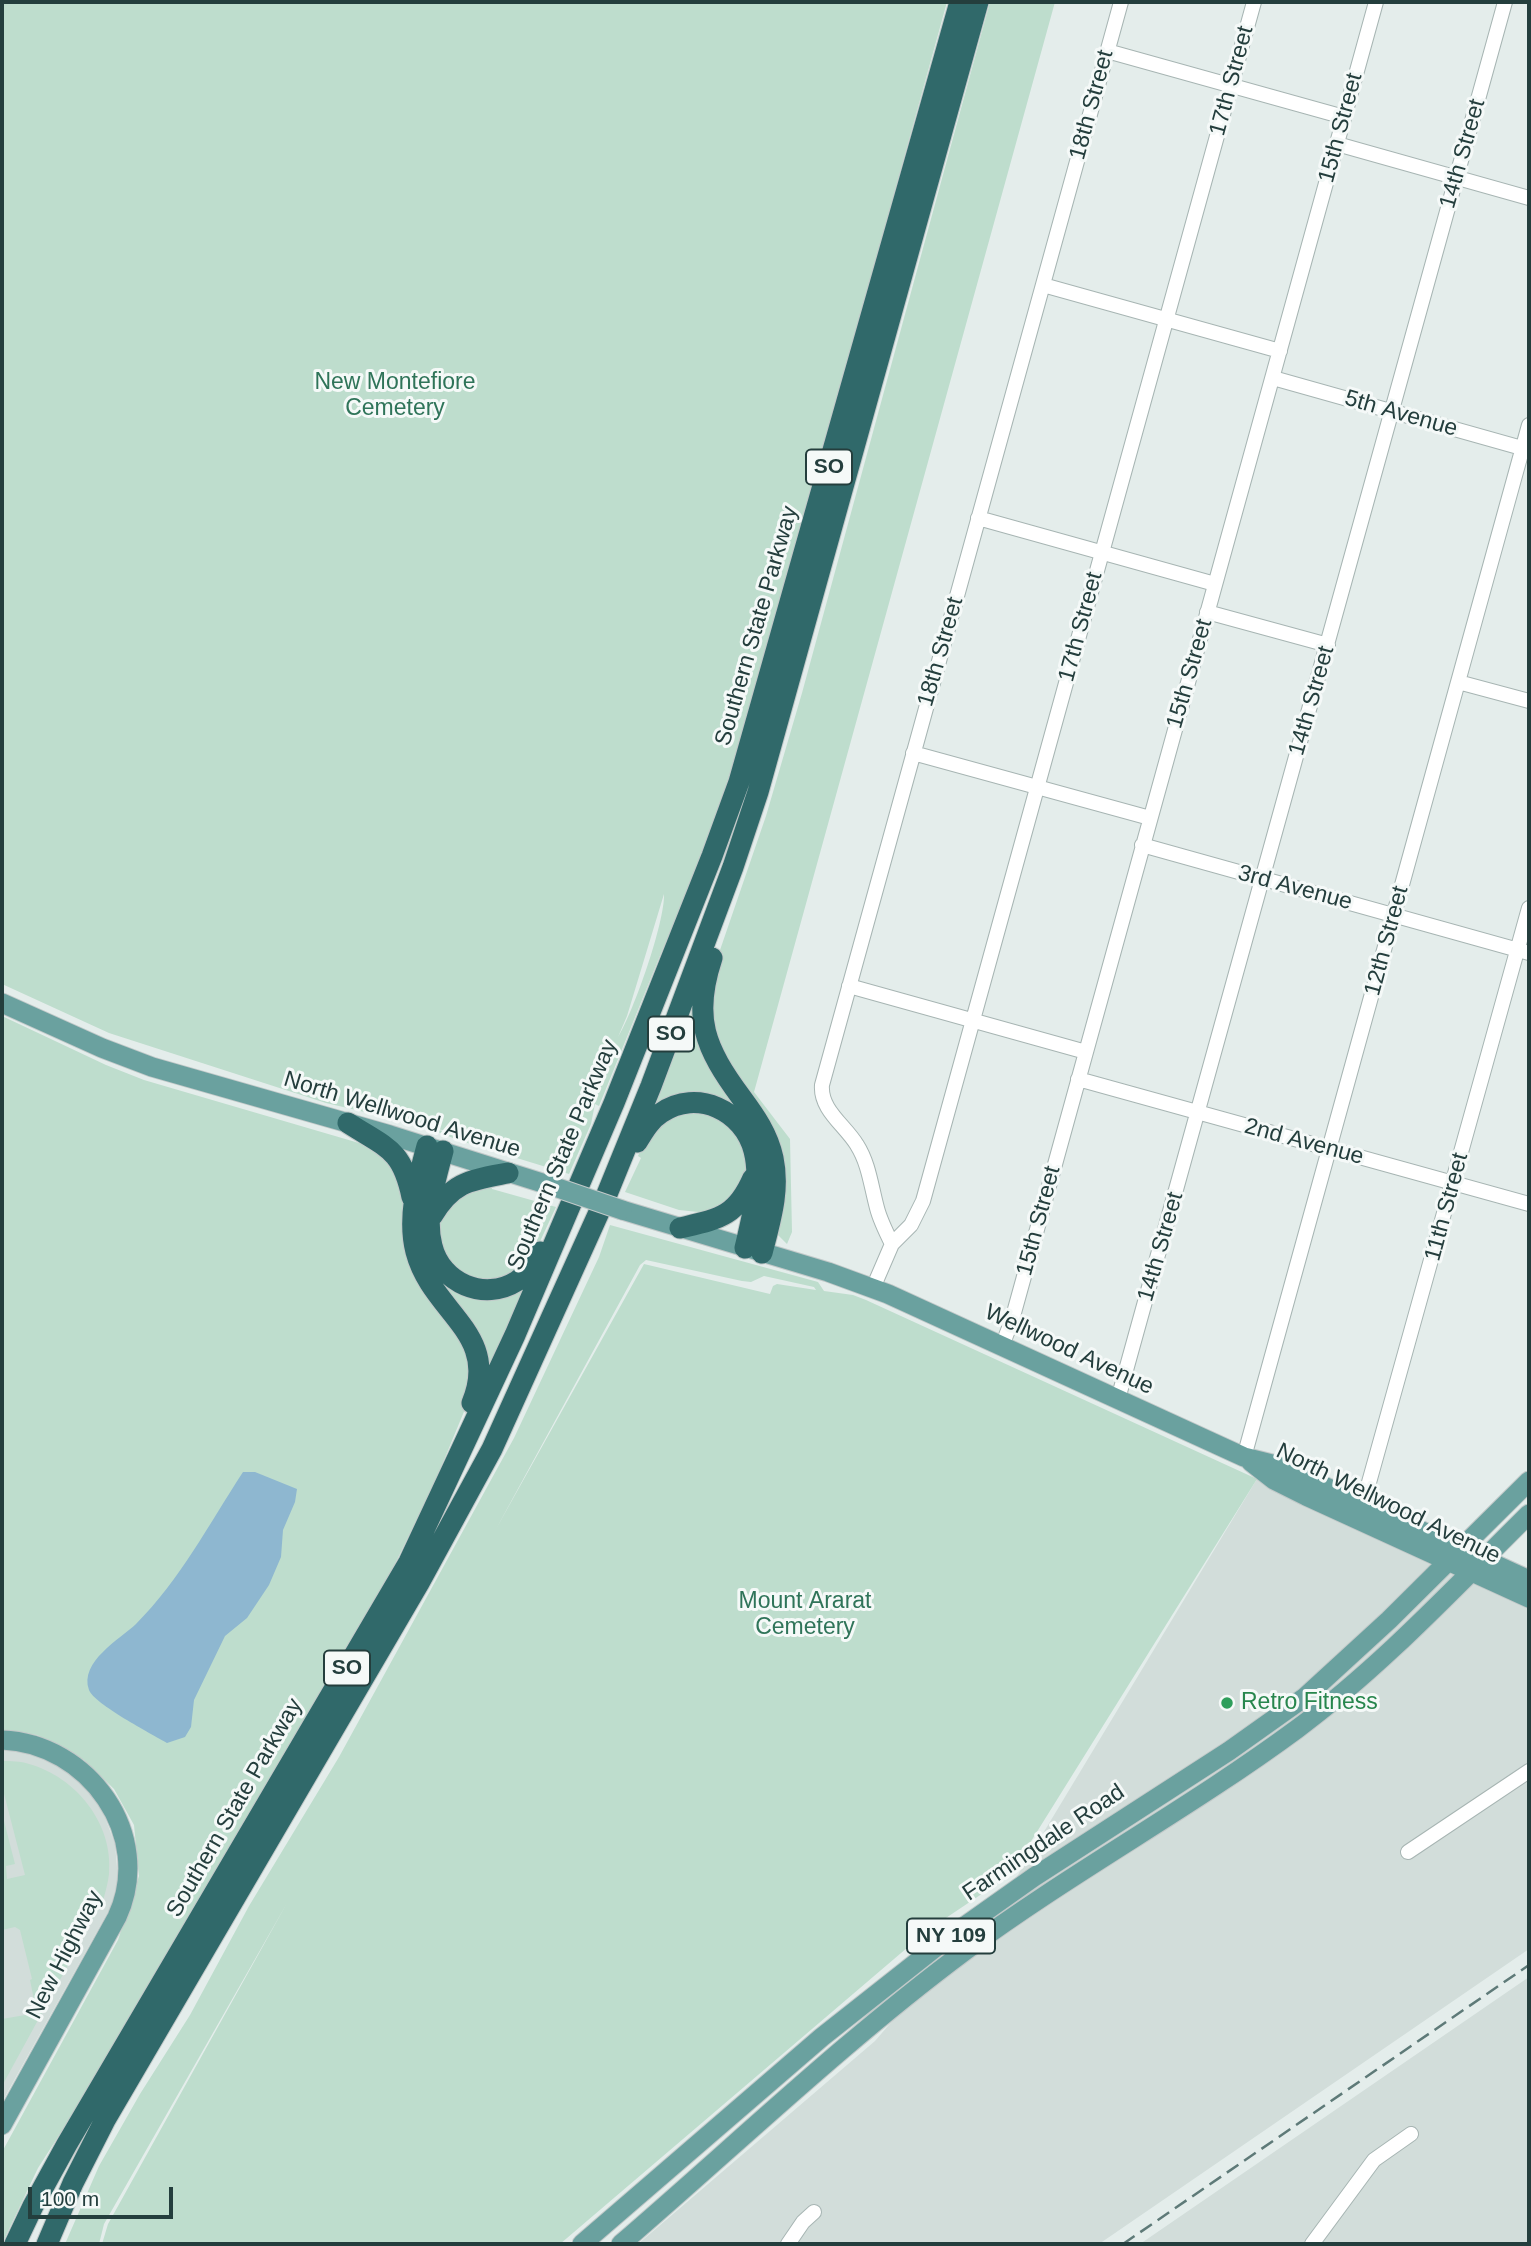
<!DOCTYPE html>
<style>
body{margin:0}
#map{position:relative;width:1531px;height:2246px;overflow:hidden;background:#e4edeb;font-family:Helvetica,sans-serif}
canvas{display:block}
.frame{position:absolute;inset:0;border:4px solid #243e3d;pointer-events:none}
.scale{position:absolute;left:28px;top:2187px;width:145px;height:32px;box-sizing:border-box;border:4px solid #243e3d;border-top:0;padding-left:9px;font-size:21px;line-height:24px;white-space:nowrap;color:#243e3d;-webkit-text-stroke:5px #f5f9f8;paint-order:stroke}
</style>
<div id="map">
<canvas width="1531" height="2246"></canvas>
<div class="frame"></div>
<div class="scale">100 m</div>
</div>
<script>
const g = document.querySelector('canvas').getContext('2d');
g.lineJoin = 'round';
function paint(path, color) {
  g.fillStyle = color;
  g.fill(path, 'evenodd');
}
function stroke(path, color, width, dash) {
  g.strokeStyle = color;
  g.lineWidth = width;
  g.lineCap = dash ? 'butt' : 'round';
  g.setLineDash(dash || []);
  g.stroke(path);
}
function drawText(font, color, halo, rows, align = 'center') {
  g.font = font + ' Helvetica,sans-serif';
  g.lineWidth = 6;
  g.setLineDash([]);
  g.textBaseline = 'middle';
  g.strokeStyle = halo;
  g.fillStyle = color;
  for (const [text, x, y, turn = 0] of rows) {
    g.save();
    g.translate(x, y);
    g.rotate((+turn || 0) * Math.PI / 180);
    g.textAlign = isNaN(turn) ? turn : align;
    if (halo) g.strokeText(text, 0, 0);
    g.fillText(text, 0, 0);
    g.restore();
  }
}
const built = new Path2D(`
 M 1257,1479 L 1529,1598 L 1529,1949 L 1099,2244 L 638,2244 L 875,2041 L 1016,1878 Z
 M 2,1748 L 43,1754 L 75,1777 L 101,1807 L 115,1844 L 118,1879 L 111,1906 L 2,2102 Z
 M 1529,1977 L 1529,2244 L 1140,2244 Z`);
const green = new Path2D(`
 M 2,2 L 947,2 L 738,760 L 690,886 L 659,958 L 599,1106 L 595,1104 L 591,1124 L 569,1174 L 458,1140 L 428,1128 L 468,1136 L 326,1103 L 109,1033 L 2,984 ZM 664,894 C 665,922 634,1011 618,1037 L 627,1016 Z
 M 990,2 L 1055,2 L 754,1092 L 790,1139 L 792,1232 L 787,1244 L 778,1235 L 775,1235 L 708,1010 L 719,953 L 766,816 L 802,693 Z
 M 698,996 L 741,1101 L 762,1197 L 735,1110 L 654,1114 L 657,1099 Z
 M 2,1016 L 106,1065 L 144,1080 L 376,1148 L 401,1167 L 410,1255 L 469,1342 L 475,1385 L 432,1489 L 389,1576 L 112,2053 L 38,2168 L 2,2244 L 2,2152 L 118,1940 L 139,1876 L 134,1825 L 114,1789 L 84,1760 L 37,1735 L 2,1732 Z
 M 707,1109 L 740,1131 L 749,1174 L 742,1195 L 708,1213 L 679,1210 L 625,1192 L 641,1158 L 638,1156 C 660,1113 662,1118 707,1109 Z
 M 492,1184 L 492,1189 L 556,1207 L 529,1265 L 488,1286 L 463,1276 L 447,1259 L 439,1236 L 441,1213 L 453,1194 Z
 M 425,1213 L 457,1285 L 528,1282 L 489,1375 L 442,1296 Z
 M 610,1225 L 818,1282 L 824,1291 L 853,1295 L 866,1300 L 1257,1479 L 1010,1875 L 928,1930 L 560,2244 L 102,2244 L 108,2224 L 287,1903 L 104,2224 L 99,2244 L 65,2244 L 99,2166 L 140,2094 L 190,2015 L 249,1906 L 339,1757 L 514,1438 L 599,1257 ZM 646,1260 L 742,1281 L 751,1282 L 764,1276 L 814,1287 L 816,1290 L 777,1284 L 773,1286 L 770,1294 L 644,1264 L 496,1529 L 640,1265 Z
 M 2,1761 C 10,1761 21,1761 29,1764 C 76,1777 114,1824 109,1874 C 108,1883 105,1893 103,1901 L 2,2086 L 2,2019 L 31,2014 L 35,2005 L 30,1980 L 32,1979 L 20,1930 L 15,1927 L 2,1930 L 2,1813 L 15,1864 L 6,1866 L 7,1879 L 25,1875 L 2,1786 Z`);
const water = new Path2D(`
 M 243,1472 L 255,1472 L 297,1489 L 295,1502 L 283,1530 L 281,1557 L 269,1585 L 247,1618 L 225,1636 L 194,1700 L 191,1727 L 185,1737 L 167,1743 C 152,1734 94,1704 89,1690 C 79,1662 120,1639 136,1624 C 180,1580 209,1524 243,1472 Z`);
const minor = new Path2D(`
 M 1107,51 L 1344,117
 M 1337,144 L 1529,198
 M 1043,285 L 1280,351
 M 1273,378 L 1529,450
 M 978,518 L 1215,584
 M 1207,612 L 1328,645
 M 1458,682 L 1529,701
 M 913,753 L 1150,818
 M 1142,845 L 1529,953
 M 849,986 L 1086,1052
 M 1078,1079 L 1529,1204
 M 892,1244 C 886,1232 880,1220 877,1208 C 871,1186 869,1164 857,1145 C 845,1125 820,1110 822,1085 L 1121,2
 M 873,1288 L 892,1244 L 911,1225 L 923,1201 L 1254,2
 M 1002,1346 L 1012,1320 L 1376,2
 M 1118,1399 L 1505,2
 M 1244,1457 L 1529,425
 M 1363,1504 L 1529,908
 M 1408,1852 L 1529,1771
 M 788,2244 L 803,2222 L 814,2212
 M 1312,2244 L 1374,2160 L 1411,2134`);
const major = new Path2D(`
 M 2,1003 L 102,1048 L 152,1067 L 390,1135 L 555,1187
 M 622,1210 L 828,1272 L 888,1294 L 1244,1457 L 1280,1466 L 1529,1580
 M 1251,1462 L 1274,1480 L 1306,1496 L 1529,1598
 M 2,1740 C 88,1743 155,1835 117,1917 L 2,2125
 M 582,2244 L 822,2037 L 945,1940 L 1034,1877 L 1229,1751 L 1305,1697 L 1389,1620 L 1529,1481
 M 621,2244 C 736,2145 843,2042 965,1951 C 1072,1872 1190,1808 1297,1729 C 1382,1666 1454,1588 1529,1514`);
const highway = new Path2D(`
 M 712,958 C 692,1018 705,1048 741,1097 C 755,1116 768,1134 773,1158 C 780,1191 770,1221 762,1253
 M 348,1123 C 387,1148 402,1149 412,1197
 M 637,1142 C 644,1131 650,1120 661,1113 C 697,1088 744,1111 754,1151 C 762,1182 752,1218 745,1248
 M 427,1146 C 418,1180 407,1217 416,1252 C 432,1313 501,1333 472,1403
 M 443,1151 C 435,1181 424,1216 432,1246 C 441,1283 484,1302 517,1281 C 527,1274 535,1263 540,1252
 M 432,1216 C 453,1181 471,1180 508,1173
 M 680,1228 C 719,1219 736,1217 753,1178
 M 15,2244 L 33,2206 L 67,2144 L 409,1562 L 515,1335 L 614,1103 L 712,856 L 739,782 L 960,2
 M 47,2244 L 73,2183 L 105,2120 L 419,1583 L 492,1449 L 605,1199 L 651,1086 L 733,867 L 758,792 L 978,2`);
const rail = new Path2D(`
 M 1123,2244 L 1529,1965`);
const majorBridge = new Path2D(`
 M 555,1187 L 622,1210`);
const markers = [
 [1227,1703,7,"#2e9e5b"]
];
const shields = [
 [829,467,46],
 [671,1034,46],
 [347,1668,46],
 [951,1936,88]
];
const shieldNames = [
 ["SO",829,467],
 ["SO",671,1034],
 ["SO",347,1668],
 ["NY 109",951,1936]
];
const streetNames = [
 ["17th Street",1232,81,-75],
 ["18th Street",1092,105,-75],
 ["15th Street",1341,128,-75],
 ["14th Street",1463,154,-74],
 ["5th Avenue",1401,414,16],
 ["Southern State Parkway",757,626,-74],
 ["17th Street",1081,627,-75],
 ["18th Street",941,652,-74],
 ["15th Street",1190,674,-74],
 ["14th Street",1312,701,-74],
 ["3rd Avenue",1295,888,15],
 ["12th Street",1387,941,-75],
 ["North Wellwood Avenue",402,1115,17],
 ["2nd Avenue",1304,1142,15],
 ["Southern State Parkway",563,1155,-67],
 ["11th Street",1447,1207,-75],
 ["15th Street",1039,1221,-75],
 ["14th Street",1161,1247,-74],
 ["Wellwood Avenue",1069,1350,25],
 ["North Wellwood Avenue",1388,1504,26],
 ["Southern State Parkway",235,1808,-60],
 ["Farmingdale Road",1044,1843,-34],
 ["New Highway",65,1955,-63]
];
const parkNames = [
 ["New Montefiore",395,383],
 ["Cemetery",395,409],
 ["Mount Ararat",805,1602],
 ["Cemetery",805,1628]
];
const leisureNames = [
 ["Retro Fitness",1241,1703]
];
paint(built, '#d2ddda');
paint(green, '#beddcd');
paint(water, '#8eb7d0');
stroke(minor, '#a7b5b3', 16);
stroke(major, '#c2c9c9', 21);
stroke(highway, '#c2c9c9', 23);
stroke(minor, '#fff', 14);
stroke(major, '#6aa19f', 19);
stroke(highway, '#30696a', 21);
stroke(rail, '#5e7a78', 2.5, [14, 7]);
stroke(majorBridge, '#c2c9c9', 21, []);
stroke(majorBridge, '#6aa19f', 19);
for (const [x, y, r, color] of markers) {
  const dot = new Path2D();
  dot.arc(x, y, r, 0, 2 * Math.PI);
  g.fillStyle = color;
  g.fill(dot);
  stroke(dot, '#f5f9f8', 2.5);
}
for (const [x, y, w] of shields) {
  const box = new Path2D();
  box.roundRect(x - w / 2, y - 17.5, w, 35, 5);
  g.fillStyle = '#f5f9f8';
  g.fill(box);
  stroke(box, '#243e3d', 2);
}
drawText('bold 21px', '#243e3d', null, shieldNames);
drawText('23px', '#243e3d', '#f5f9f8', streetNames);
drawText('23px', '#2f7459', '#f5f9f8', parkNames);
drawText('23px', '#27864d', '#f5f9f8', leisureNames, 'left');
</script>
